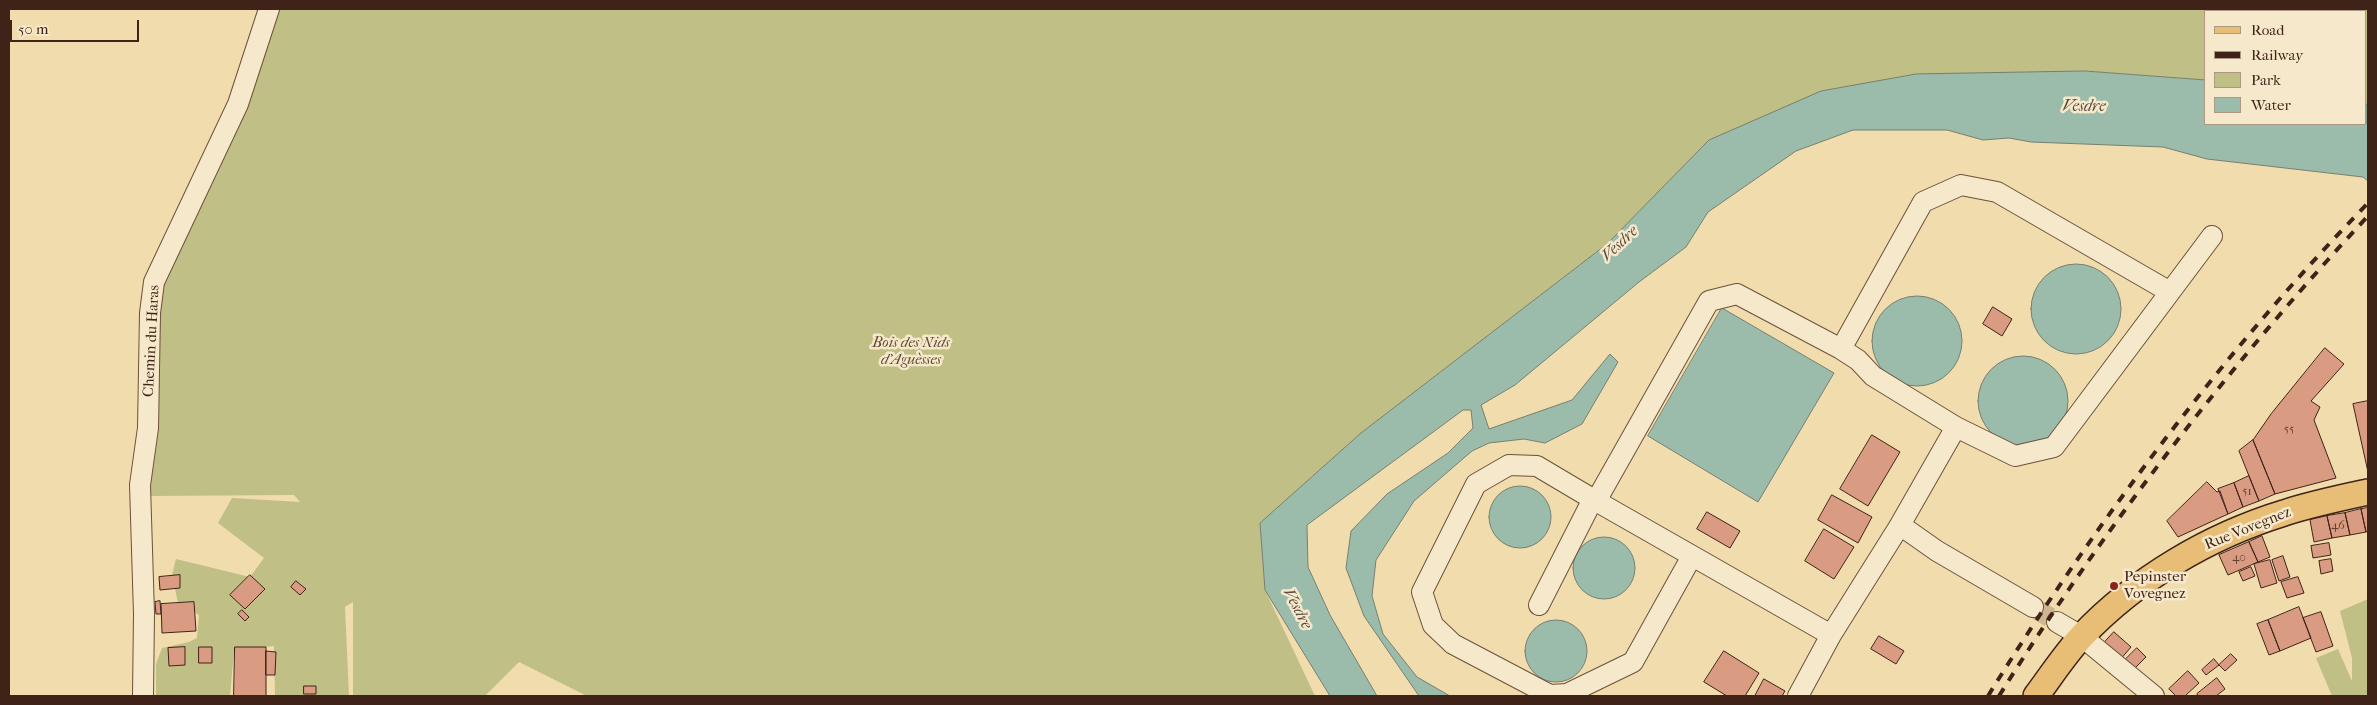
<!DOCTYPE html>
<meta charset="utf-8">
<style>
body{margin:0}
#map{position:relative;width:2377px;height:705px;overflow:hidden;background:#f1dcad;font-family:"IM FELL French Canon",serif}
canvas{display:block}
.frame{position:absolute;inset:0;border:10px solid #402318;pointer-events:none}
.legend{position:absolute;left:2204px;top:10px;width:162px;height:115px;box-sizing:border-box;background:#f6e8ca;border:1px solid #ad9983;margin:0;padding:6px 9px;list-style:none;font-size:15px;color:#402318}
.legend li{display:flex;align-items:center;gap:10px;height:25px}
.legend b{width:25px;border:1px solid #ad9983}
.scale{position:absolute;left:10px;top:20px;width:129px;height:22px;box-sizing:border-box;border:2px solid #402318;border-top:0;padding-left:6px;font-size:15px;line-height:18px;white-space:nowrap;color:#402318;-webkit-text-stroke:4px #f6e8ca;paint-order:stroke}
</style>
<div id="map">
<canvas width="2377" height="705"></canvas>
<div class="frame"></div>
<ul class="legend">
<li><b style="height:6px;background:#e8be76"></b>Road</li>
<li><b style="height:6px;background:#402318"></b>Railway</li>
<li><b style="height:14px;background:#c0bf85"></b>Park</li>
<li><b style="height:14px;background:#9bbcab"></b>Water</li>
</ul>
<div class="scale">50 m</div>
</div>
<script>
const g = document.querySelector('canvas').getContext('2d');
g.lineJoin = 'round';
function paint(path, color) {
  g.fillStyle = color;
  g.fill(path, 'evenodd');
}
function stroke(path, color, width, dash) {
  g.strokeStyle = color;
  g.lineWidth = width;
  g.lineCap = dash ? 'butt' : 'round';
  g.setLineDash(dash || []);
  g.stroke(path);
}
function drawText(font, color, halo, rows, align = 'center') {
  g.font = font + ' "IM FELL French Canon",serif';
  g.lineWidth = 5;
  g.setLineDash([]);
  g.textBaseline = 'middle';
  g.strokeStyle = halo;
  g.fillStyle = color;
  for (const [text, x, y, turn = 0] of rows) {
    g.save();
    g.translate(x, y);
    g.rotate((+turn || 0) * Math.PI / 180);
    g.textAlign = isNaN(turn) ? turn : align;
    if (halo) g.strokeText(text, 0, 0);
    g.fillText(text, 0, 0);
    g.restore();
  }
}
const green = new Path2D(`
 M 275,9 L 2368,9 L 2368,105 L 2366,104 L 2366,11 L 2206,11 L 2206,80 L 2085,71 L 1709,140 L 1607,244 L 1361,433 L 1260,523 L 1265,590 L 1315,696 L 587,696 L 519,662 L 485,696 L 353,696 L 353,602 L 345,607 L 349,696 L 275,696 L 274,646 L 234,651 L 230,696 L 156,696 L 156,664 L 162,648 L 189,642 L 197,638 L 199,615 L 178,603 L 172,575 L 176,559 L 250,577 L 264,558 L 218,523 L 232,498 L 300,502 L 294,495 L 149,496 L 159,278 Z
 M 2368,599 L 2368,696 L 2332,696 L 2316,658 L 2338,649 L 2352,681 L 2352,658 L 2340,611 Z`);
const water = new Path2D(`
 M 2085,71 L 2206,80 L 2206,124 L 2366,124 L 2366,104 L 2368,105 L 2368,181 L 2363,177 L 2207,159 L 2163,147 L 2031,142 L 2009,138 L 1983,140 L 1947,130 L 1853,130 L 1796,151 L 1708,212 L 1686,247 L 1639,282 L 1515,385 L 1481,405 L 1489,429 L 1572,400 L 1610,354 L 1618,362 L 1582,424 L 1545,443 L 1524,439 L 1489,443 L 1472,451 L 1414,501 L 1376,560 L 1372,596 L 1383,634 L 1417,677 L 1450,696 L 1419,696 L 1364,616 L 1346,568 L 1351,531 L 1387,494 L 1448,453 L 1473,428 L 1471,410 L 1463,410 L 1307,525 L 1308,567 L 1330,615 L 1377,696 L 1330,696 L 1265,590 L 1260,523 L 1361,433 L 1607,244 L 1709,140 L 1821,91 L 1916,74 Z
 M2031 309a45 45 0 1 1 90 0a45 45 0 1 1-90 0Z
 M1872 341a45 45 0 1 1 90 0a45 45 0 1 1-90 0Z
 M 1722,308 L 1834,373 L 1758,502 L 1648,436 Z
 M1978 401a45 45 0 1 1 90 0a45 45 0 1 1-90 0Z
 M1489 517a31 31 0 1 1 62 0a31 31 0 1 1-62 0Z
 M1573 568a31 31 0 1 1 62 0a31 31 0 1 1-62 0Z
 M1525 651a31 31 0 1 1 62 0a31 31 0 1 1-62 0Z`);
const building = new Path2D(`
 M 1993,307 L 2012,319 L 2002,336 L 1983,324 Z
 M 2325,348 L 2344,364 L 2311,401 L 2320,407 L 2314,420 L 2336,478 L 2275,494 L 2253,440 L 2271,414 Z
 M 2368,401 L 2368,472 L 2353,404 Z
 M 1872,435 L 1900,452 L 1868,506 L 1840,489 Z
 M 2253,440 L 2275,494 L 2259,501 L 2239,451 Z
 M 2249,476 L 2259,501 L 2243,507 L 2234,483 Z
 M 2207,482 L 2217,492 L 2220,491 L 2228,514 L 2178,537 L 2167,521 Z
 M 2234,483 L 2243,507 L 2228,514 L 2218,489 Z
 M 1832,495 L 1872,517 L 1858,543 L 1818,520 Z
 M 2368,508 L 2368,531 L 2366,532 L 2361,509 Z
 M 2361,509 L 2366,532 L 2350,535 L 2345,513 Z
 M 1707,512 L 1740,531 L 1730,548 L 1697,529 Z
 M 2345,513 L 2350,535 L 2332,538 L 2327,516 Z
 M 2327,516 L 2332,538 L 2314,542 L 2310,520 Z
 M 1824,529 L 1854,547 L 1834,579 L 1805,561 Z
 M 2262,536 L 2270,557 L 2258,562 L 2249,542 Z
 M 2249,542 L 2258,562 L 2228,575 L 2219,555 Z
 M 2329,543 L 2331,555 L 2313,558 L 2311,546 Z
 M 2283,556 L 2290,577 L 2279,581 L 2272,560 Z
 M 2331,559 L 2333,571 L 2321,574 L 2319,561 Z
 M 2270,560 L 2277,583 L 2261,588 L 2254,564 Z
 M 2251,567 L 2255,576 L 2243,581 L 2239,572 Z
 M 180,575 L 180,588 L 160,590 L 159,577 Z
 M 250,575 L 265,589 L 245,609 L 230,595 Z
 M 2298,577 L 2304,593 L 2287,598 L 2281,582 Z
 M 296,581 L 306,589 L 300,595 L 291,587 Z
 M 160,601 L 161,614 L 156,614 L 155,602 Z
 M 194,602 L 196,631 L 162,633 L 161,604 Z
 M 2299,607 L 2311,638 L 2280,651 L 2268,620 Z
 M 242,610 L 249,617 L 245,621 L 238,614 Z
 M 2321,612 L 2333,646 L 2316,652 L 2303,618 Z
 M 2268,620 L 2280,651 L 2269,655 L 2257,624 Z
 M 2114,632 L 2131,647 L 2120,660 L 2103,644 Z
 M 1879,636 L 1904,651 L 1896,664 L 1871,649 Z
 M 185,647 L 185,665 L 169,666 L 168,648 Z
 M 199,647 L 212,647 L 212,663 L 199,663 Z
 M 235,647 L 266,647 L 266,696 L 234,696 Z
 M 2137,648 L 2146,657 L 2133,670 L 2124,661 Z
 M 266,651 L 276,652 L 275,675 L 266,675 Z
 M 1724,651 L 1759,673 L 1745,696 L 1727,696 L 1704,682 Z
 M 2231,654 L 2237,660 L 2225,671 L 2219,665 Z
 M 2214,659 L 2219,665 L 2206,675 L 2202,670 Z
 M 2188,671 L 2199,683 L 2185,696 L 2176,696 L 2169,689 Z
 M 2217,678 L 2225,689 L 2216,696 L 2198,696 L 2197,694 Z
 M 1764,679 L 1785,691 L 1782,696 L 1755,696 Z
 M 304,686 L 316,686 L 316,694 L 304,694 Z`);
const minorTunnel = new Path2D(`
 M 2033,607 L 2057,622`);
const minor = new Path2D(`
 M 1841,349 L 1923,202 L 1961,185 L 1997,192 L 2170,292
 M 1596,501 L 1537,466 L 1509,465 L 1476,484 L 1422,592 L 1433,625 L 1453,644 L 1550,695 L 1567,694 L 1633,662 L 1692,556
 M 1900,525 L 1831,635 L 1596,501 L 1709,301 L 1737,294 L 1841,349 L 1858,360 L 1873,376 L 1956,427
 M 1539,605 L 1593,499
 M 2033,607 L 1937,551 L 1900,525 L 1956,427 L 2015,456 L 2054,447 L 2212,236
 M 2057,622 L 2081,636 L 2154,696
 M 143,696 L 144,614 L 140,485 L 148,428 L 150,313 L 154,282 L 238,104 L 269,9
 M 1798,696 L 1831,635`);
const major = new Path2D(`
 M 2036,696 C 2051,676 2065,654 2082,636 C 2136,579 2209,536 2284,513 C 2311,504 2340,498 2368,492`);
const rail = new Path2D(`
 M 1988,696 C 2095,523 2226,349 2368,203
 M 1999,696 C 2106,525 2230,364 2368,216`);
const markers = [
 [2114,586,5,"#8f2418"]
];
const numberNames = [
 ["55",2289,430],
 ["51",2247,492],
 ["46",2338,526],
 ["40",2239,558]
];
const streetNames = [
 ["Chemin du Haras",152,341,-87],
 ["Rue Vovegnez",2248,529,-22]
];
const parkNames = [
 ["Bois des Nids",911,343],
 ["d'Aguèsses",911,360]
];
const poiNames = [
 ["Pepinster",2124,577],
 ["Vovegnez",2124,594]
];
const waterNames = [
 ["Vesdre",2084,107],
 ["Vesdre",1620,244,-43],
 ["Vesdre",1297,609,62]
];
paint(green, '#c0bf85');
paint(water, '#9bbcab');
stroke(water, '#777f70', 1);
paint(building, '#d99b82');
stroke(building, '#402318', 1);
stroke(minorTunnel, '#ceb78f', 20, [20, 10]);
stroke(minor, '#6c513d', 22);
stroke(major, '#402318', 28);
stroke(minor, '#f6e8ca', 20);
stroke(major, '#e8be76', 25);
stroke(rail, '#402318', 4, [9, 9]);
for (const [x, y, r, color] of markers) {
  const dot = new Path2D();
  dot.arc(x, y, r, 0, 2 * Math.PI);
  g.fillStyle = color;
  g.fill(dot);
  stroke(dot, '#f6e8ca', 2);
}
drawText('12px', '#664132', null, numberNames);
drawText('15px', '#402318', '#f6e8ca', streetNames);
drawText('italic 15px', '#604a33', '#f6e8ca', parkNames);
drawText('15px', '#402318', '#f6e8ca', poiNames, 'left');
drawText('italic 16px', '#57493d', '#f6e8ca', waterNames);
</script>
